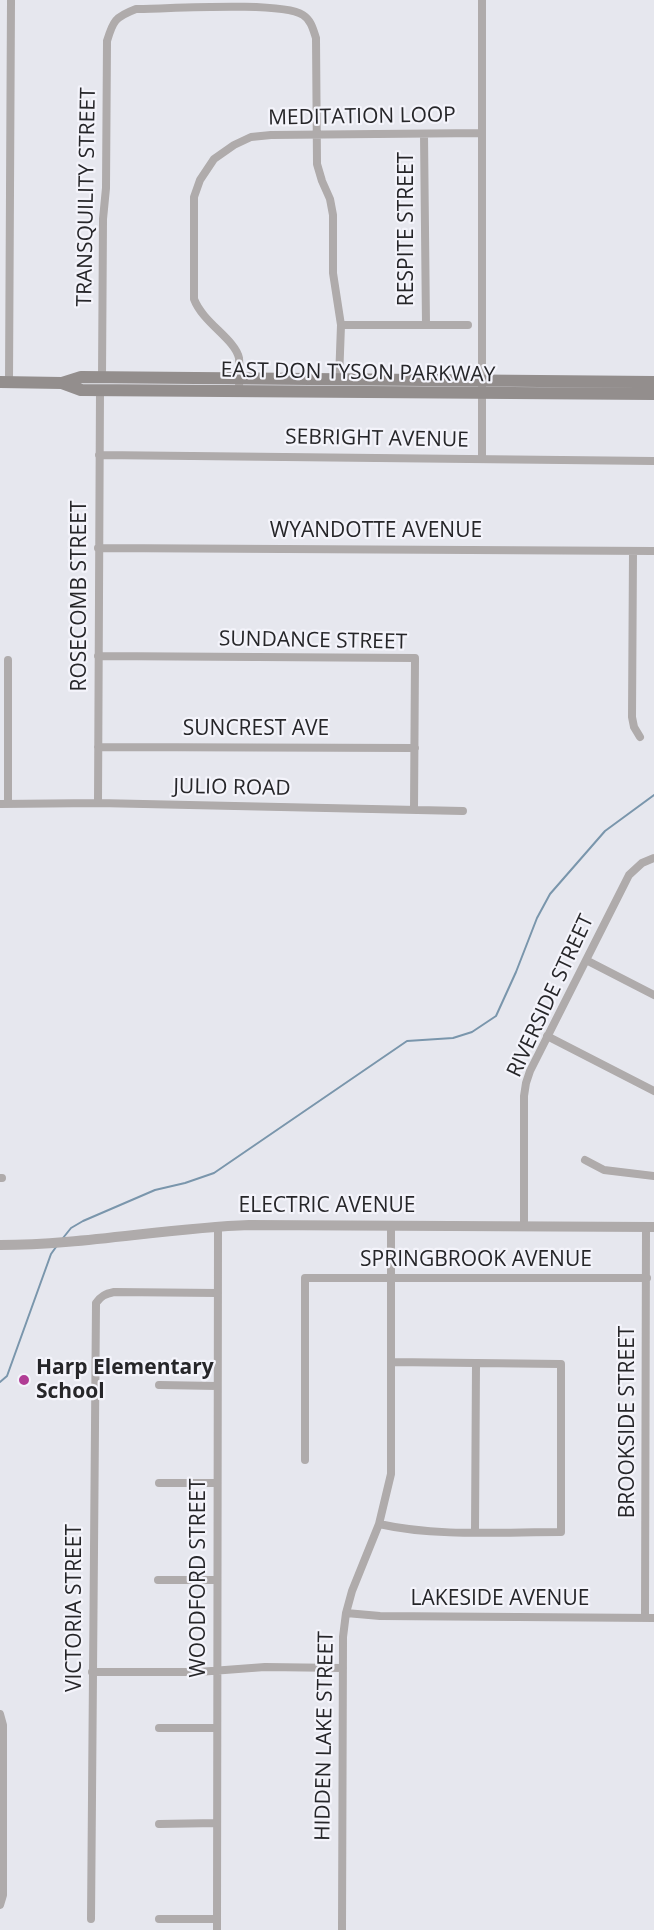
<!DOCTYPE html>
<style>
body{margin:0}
canvas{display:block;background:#e6e7ee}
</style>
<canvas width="654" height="1930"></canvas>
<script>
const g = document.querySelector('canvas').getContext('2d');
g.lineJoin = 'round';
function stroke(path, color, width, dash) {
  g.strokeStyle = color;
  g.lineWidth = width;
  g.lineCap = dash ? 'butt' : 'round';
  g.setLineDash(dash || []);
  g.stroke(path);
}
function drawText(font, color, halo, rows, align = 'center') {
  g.font = font + ' "Open Sans",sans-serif';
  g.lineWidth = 4.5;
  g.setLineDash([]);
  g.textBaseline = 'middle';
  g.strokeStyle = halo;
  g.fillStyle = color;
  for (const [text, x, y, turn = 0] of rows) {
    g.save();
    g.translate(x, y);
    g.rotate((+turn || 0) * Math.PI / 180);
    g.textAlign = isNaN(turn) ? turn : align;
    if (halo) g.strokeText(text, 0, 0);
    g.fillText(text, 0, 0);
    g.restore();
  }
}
const stream = new Path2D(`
 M 63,1238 L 71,1228 L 83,1221 L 155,1190 L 185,1183 L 214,1173 L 407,1041 L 453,1038 L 472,1032 L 496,1016 L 516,972 L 537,918 L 550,894 L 605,831 L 654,795
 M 0,1382 L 7,1376 L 51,1254 L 56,1247`);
const minor = new Path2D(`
 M 424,134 L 426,325
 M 341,325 L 468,325
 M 102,377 L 103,219 L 106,188 L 107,41 C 113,21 115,17 136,9 C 167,9 281,1 303,15 C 311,20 313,29 316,38 L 317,164 L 322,181 L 330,199 L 333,215 L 333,273 L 341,325 L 339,380
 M 9,382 L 11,0
 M 239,391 C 239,381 240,368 239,358 C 235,339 203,323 194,299 L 194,197 L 200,180 L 214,159 L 234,145 L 251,137 L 271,135 L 482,133
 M 99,455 L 654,461
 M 482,458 L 482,0
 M 98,548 L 654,551
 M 633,551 L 632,717 L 634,727 L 640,737
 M 98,656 L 415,658 L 414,810
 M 8,660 L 8,804
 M 98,747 L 415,748
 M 98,803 L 100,390
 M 0,804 L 98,803 L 463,811
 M 586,960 L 654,995
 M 547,1036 L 654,1091
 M 585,1160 L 604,1170 L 654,1176
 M 0,1178 L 2,1178
 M 524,1226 L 524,1096 L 526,1083 L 530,1071 L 629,875 L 642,863 L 654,858
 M 159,1385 L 217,1386
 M 305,1460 L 305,1278 L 647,1278
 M 159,1483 L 217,1483
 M 379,1524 C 437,1537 501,1532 561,1532 L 561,1364 L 391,1362
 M 475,1532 L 476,1363
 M 158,1580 L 217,1580
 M 346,1613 L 380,1616 L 654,1618
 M 645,1618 L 646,1227
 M 92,1672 L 198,1672 L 265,1667 L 343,1668
 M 0,1714 L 3,1725 L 3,1895 L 0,1905
 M 159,1728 L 216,1728
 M 159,1824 L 217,1823
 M 91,1919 L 96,1303 C 101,1296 105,1294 114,1292 L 218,1293
 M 159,1919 L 217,1919
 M 217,1930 L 218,1226
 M 342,1930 L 343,1637 L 346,1613 L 352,1591 L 379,1524 L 391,1474 L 391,1226`);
const tertiary = new Path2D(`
 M 0,1245 C 83,1245 166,1228 249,1225 L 654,1227`);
const secondary = new Path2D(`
 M 0,382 L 62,383 L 81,377 L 654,382
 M 62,383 L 81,390 L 654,394`);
const markers = [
 [24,1380,6,"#b13d95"]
];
const streetNames = [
 ["MEDITATION LOOP",362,117,-1],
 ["TRANSQUILITY STREET",87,197,-89],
 ["RESPITE STREET",407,229,-90],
 ["EAST DON TYSON PARKWAY",358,373,1],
 ["SEBRIGHT AVENUE",377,439,1],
 ["WYANDOTTE AVENUE",376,531],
 ["ROSECOMB STREET",80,596,-90],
 ["SUNDANCE STREET",313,641,1],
 ["SUNCREST AVE",256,729],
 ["JULIO ROAD",232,788,1],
 ["RIVERSIDE STREET",551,996,-65],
 ["ELECTRIC AVENUE",327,1206],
 ["SPRINGBROOK AVENUE",476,1260],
 ["BROOKSIDE STREET",628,1422,-90],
 ["WOODFORD STREET",199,1578,-90],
 ["LAKESIDE AVENUE",500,1599],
 ["VICTORIA STREET",75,1608,-90],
 ["HIDDEN LAKE STREET",325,1736,-89]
];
const poiNames = [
 ["Harp Elementary",36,1368],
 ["School",36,1392]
];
stroke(stream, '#7a96ac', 2);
stroke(minor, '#afabab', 8);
stroke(tertiary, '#afabab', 10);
stroke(secondary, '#938e8d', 12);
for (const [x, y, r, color] of markers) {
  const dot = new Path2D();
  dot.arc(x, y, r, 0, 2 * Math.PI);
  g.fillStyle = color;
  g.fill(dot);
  stroke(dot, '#f4f4fb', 2);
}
drawText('21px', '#262629', '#f4f4fb', streetNames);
drawText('bold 21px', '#262629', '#f4f4fb', poiNames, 'left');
</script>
